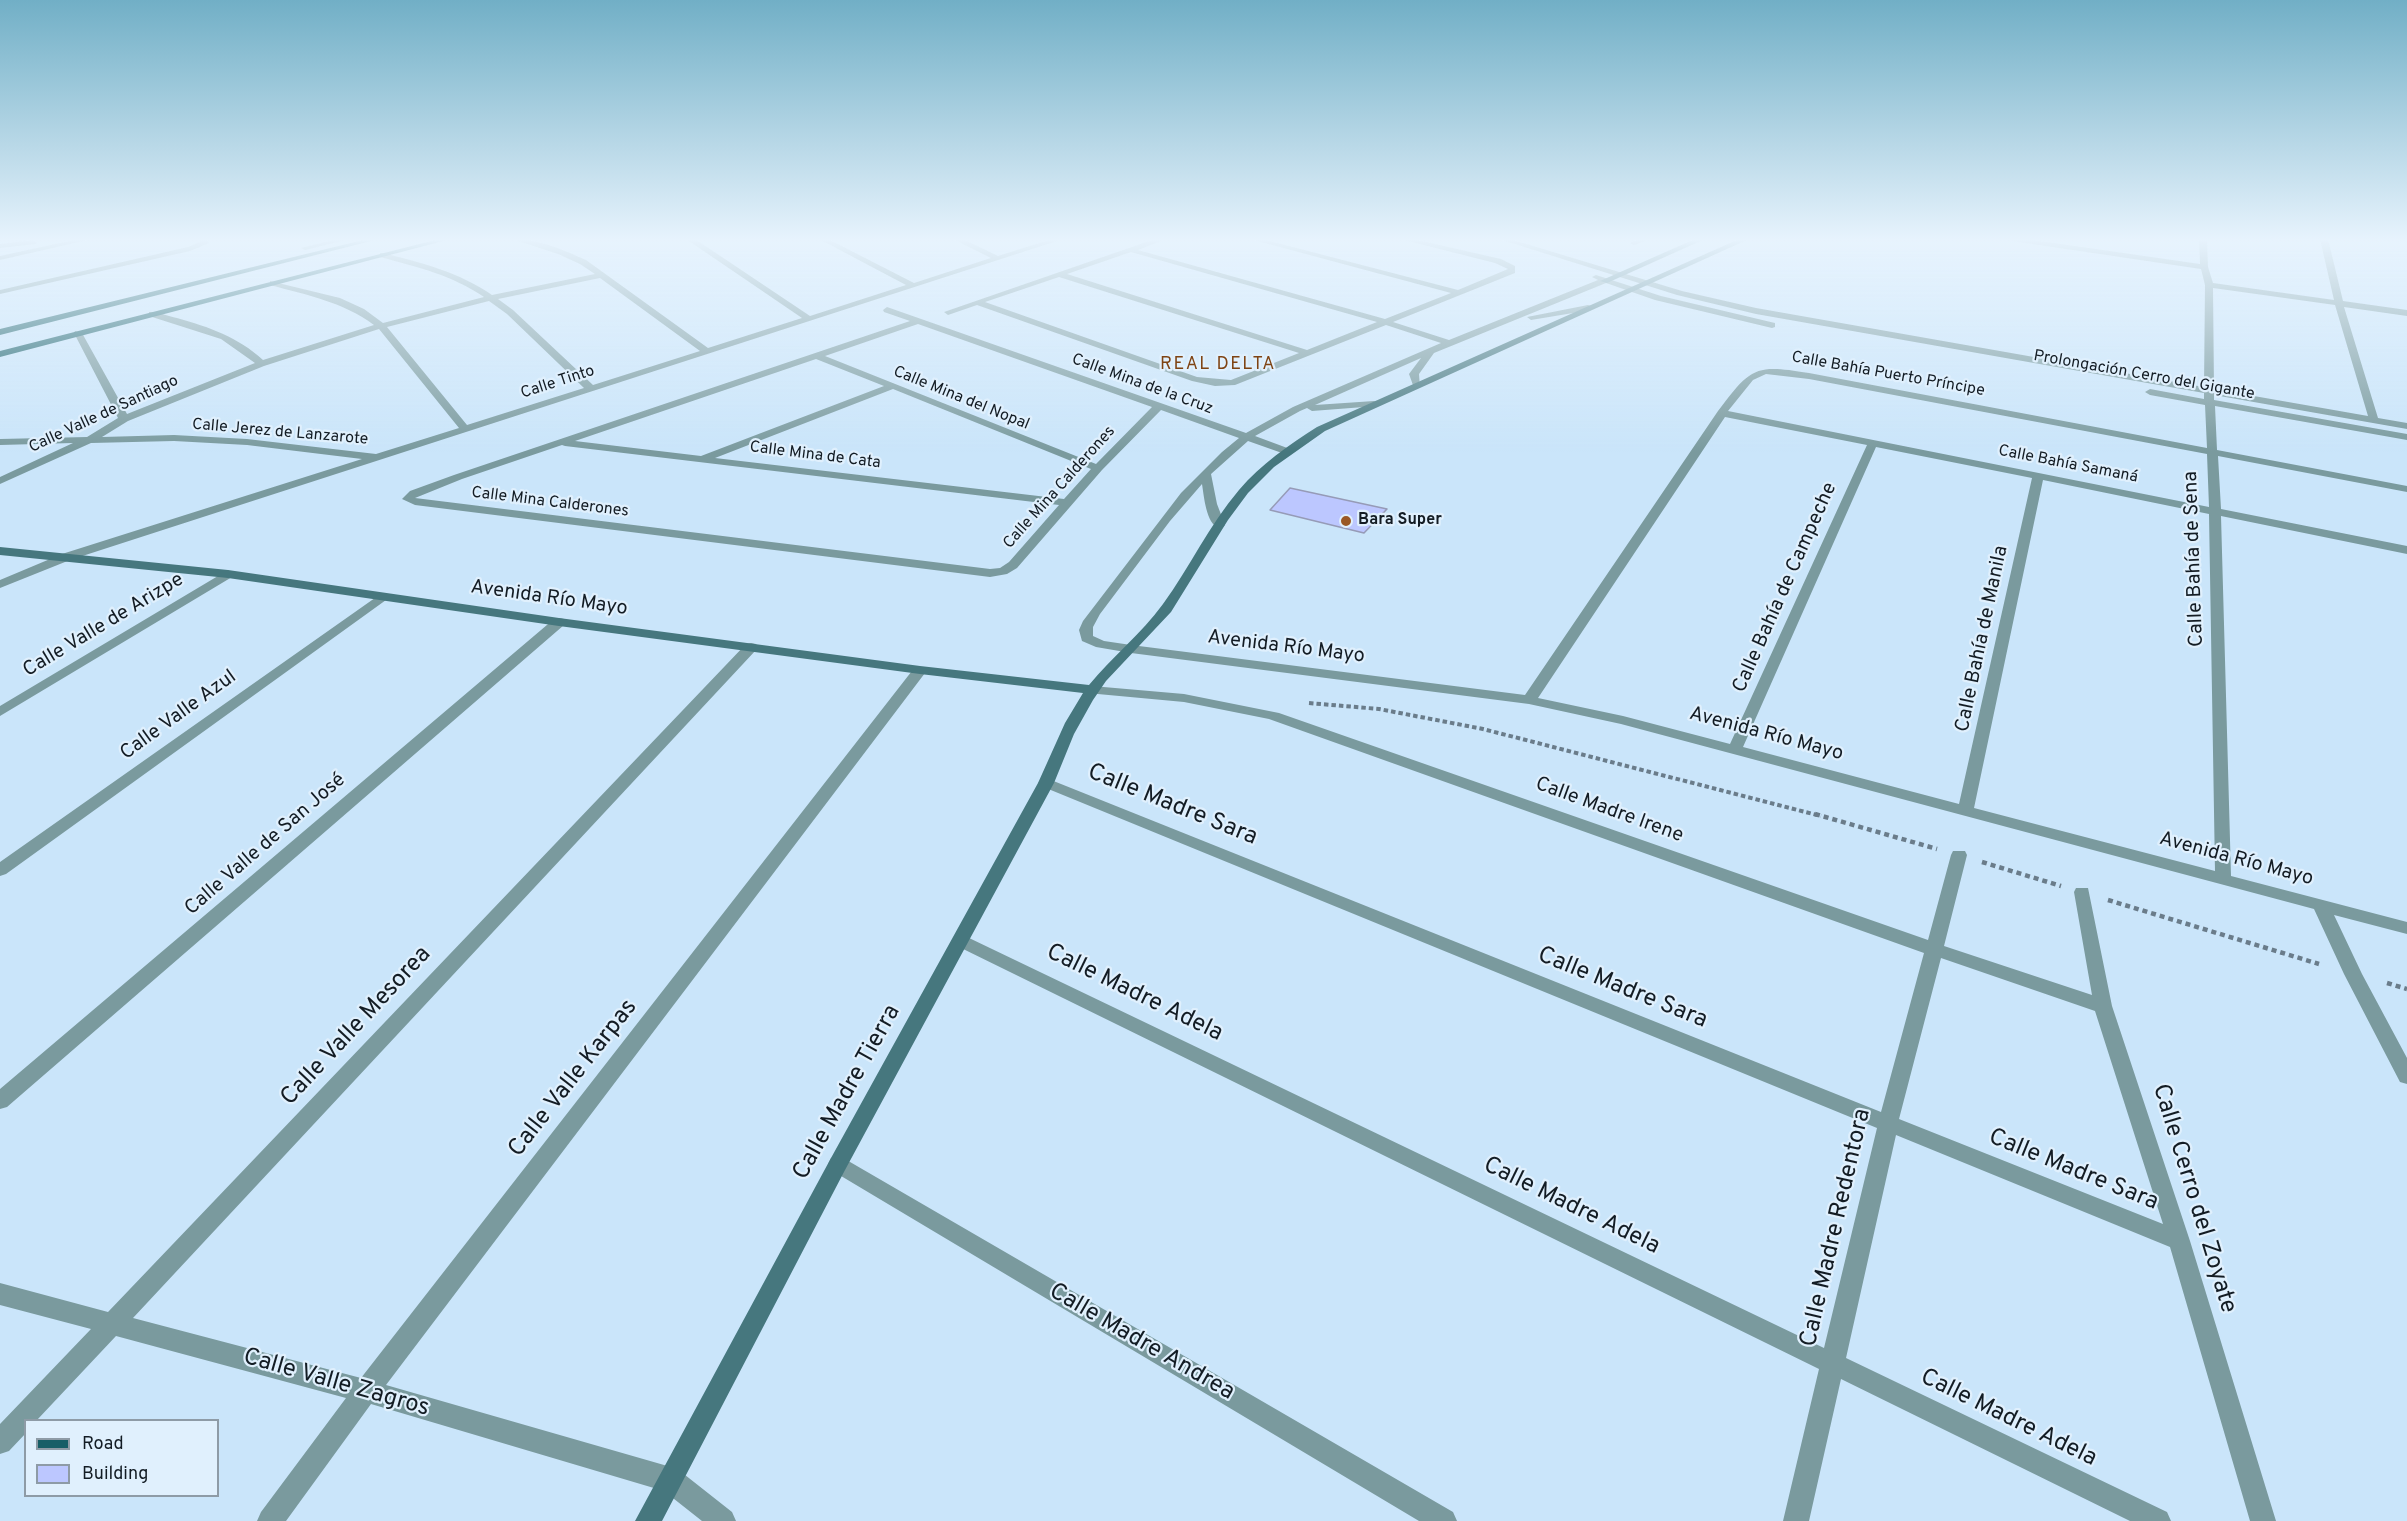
<!DOCTYPE html>
<meta charset="utf-8">
<style>
body{margin:0}
#map{position:relative;width:2407px;height:1521px;overflow:hidden;background:#cae5fa;font-family:Overpass,sans-serif}
canvas{display:block}
.legend{position:absolute;left:24px;top:1419px;width:195px;height:78px;box-sizing:border-box;background:#e0f0fd;border:2px solid #8e9ba6;margin:0;padding:8px 10px;list-style:none;font-size:18px;color:#131c24}
.legend li{display:flex;align-items:center;gap:12px;height:30px}
.legend b{width:30px;border:2px solid #8e9ba6}
</style>
<div id="map">
<canvas width="2407" height="1521"></canvas>
<ul class="legend">
<li><b style="height:8px;background:#175e67"></b>Road</li>
<li><b style="height:16px;background:#bcc7ff"></b>Building</li>
</ul>
</div>
<script>
const g = document.querySelector('canvas').getContext('2d');
g.lineJoin = 'round';
function paint(path, color) {
  g.fillStyle = color;
  g.fill(path, 'evenodd');
}
function stroke(path, color, width, dash) {
  g.strokeStyle = color;
  g.lineWidth = width;
  g.lineCap = dash ? 'butt' : 'round';
  g.setLineDash(dash || []);
  g.stroke(path);
}
function drawText(font, color, halo, rows, align = 'center') {
  g.font = font + ' Overpass,sans-serif';
  g.lineWidth = 4.5;
  g.setLineDash([]);
  g.textBaseline = 'middle';
  g.strokeStyle = halo;
  g.fillStyle = color;
  for (const [text, x, y, turn = 0] of rows) {
    g.save();
    g.translate(x, y);
    g.rotate((+turn || 0) * Math.PI / 180);
    g.textAlign = isNaN(turn) ? turn : align;
    if (halo) g.strokeText(text, 0, 0);
    g.fillText(text, 0, 0);
    g.restore();
  }
}
const building = new Path2D(`
 M 1290,488 L 1387,509 L 1364,533 L 1270,510 Z`);
const pathFar1 = new Path2D(`
 M 1309,703 L 1379,709 L 1483,729 L 1821,816`);
const path = new Path2D(`
 M 1815,814 L 1937,849
 M 1982,862 L 2061,886
 M 2108,900 L 2319,964
 M 2387,983 L 2407,989`);
const lane = new Path2D(`
 M 337,239 L 350,239 L 305,250 L 301,248 Z
 M 1639,239 L 1650,239 L 1634,245 L 1630,243 Z`);
const street = new Path2D(`
 M 78,239 L 92,239 L 0,260 L 0,256 Z
 M 198,239 L 206,239 L 209,243 L 190,251 L 0,294 L 0,290 L 188,247 L 200,242 Z
 M 512,239 C 537,238 564,250 586,260 L 708,348 L 802,318 L 686,239 L 695,239 L 810,316 L 906,285 L 819,239 L 828,239 L 914,283 L 991,258 L 953,239 L 963,239 L 998,256 L 1052,239 L 1063,239 L 70,560 L 0,588 L 0,580 L 62,554 L 362,459 L 247,445 L 174,441 L 91,443 L 0,484 L 0,477 L 73,443 L 0,445 L 0,439 L 87,437 L 118,418 L 74,333 L 75,331 L 82,333 L 127,414 L 255,363 L 221,339 L 149,316 L 149,312 C 158,312 168,316 177,318 C 209,327 238,337 263,360 L 374,325 C 343,302 307,295 270,285 L 270,281 L 340,298 L 364,309 L 383,323 L 484,297 C 452,275 417,267 380,257 L 380,253 L 383,253 C 422,263 459,272 492,295 L 595,274 L 580,264 L 558,254 ZM 600,278 L 700,351 L 593,385 L 513,310 L 498,299 ZM 489,301 L 507,314 L 584,388 L 467,425 L 387,327 ZM 379,329 L 459,428 L 376,454 L 247,439 L 174,435 L 102,437 L 128,421 L 264,366 Z
 M 1155,239 L 1166,239 L 1138,250 L 1385,319 L 1451,293 L 1250,239 L 1262,239 L 1458,290 L 1508,269 L 1495,263 L 1400,239 L 1413,239 L 1501,259 L 1515,266 L 1515,273 L 1393,322 L 1449,340 L 1598,280 L 1592,277 L 1596,275 L 1661,296 L 1775,323 L 1775,327 L 1772,328 L 1655,300 L 1606,283 L 1434,353 L 1419,374 L 1420,388 L 1414,388 L 1409,374 L 1421,358 L 1315,405 L 1374,401 L 1377,402 L 1377,406 L 1312,411 L 1307,408 L 1300,411 L 1255,436 L 1290,449 L 1290,453 L 1282,453 L 1248,441 L 1211,474 L 1217,504 L 1225,525 L 1223,527 L 1219,528 C 1206,524 1204,496 1202,484 L 1170,521 L 1100,614 L 1093,627 L 1093,636 L 1104,641 L 1131,645 L 1525,695 L 1718,411 C 1751,367 1755,364 1809,373 L 2207,448 L 2205,405 L 2150,395 L 2145,392 L 2150,389 L 2204,399 L 2204,393 L 1756,314 L 1677,295 L 1499,239 L 1510,239 L 1682,291 L 1756,308 L 2204,387 L 2205,285 L 2201,269 L 2012,241 L 2008,239 L 2026,239 L 2200,264 L 2199,239 L 2207,239 L 2208,267 L 2213,283 L 2334,300 L 2320,239 L 2328,239 L 2343,301 L 2407,310 L 2407,316 L 2344,307 L 2378,418 L 2407,423 L 2407,429 L 2214,395 L 2214,400 L 2407,434 L 2407,440 L 2215,406 L 2217,450 L 2407,486 L 2407,492 L 2218,456 L 2221,509 L 2407,546 L 2407,554 L 2221,516 L 2231,876 L 2407,922 L 2407,934 L 2334,915 L 2362,974 L 2407,1058 L 2407,1084 L 2400,1082 L 2344,974 L 2314,909 L 1621,724 L 1529,704 L 1131,653 L 1096,647 L 1082,641 L 1079,630 L 1083,621 L 1181,493 L 1222,452 L 1239,438 L 1161,410 L 1102,470 L 1017,568 L 1007,574 L 990,577 L 415,505 L 402,499 L 410,491 L 454,475 L 910,321 L 884,312 L 883,310 L 887,307 L 1246,433 L 1293,407 L 1441,343 L 1386,325 L 1235,385 L 1215,386 L 1192,381 L 977,305 L 948,315 L 944,312 ZM 1131,252 L 1377,322 L 1307,350 L 1067,274 ZM 1059,277 L 1299,353 L 1231,380 L 1197,377 L 985,302 ZM 2213,288 L 2335,305 L 2368,416 L 2214,389 ZM 918,324 L 1152,407 L 1096,464 L 825,356 ZM 816,359 L 884,386 L 701,456 L 575,441 ZM 1766,374 L 1809,379 L 2207,454 L 2209,507 L 1728,411 L 1753,380 ZM 893,389 L 1091,469 L 1064,499 L 715,458 ZM 1725,417 L 1867,445 L 1730,744 L 1623,716 L 1538,698 ZM 562,445 L 565,446 L 1059,505 L 1009,562 L 1000,568 L 990,569 L 415,498 L 462,479 ZM 1876,447 L 2032,478 L 1959,804 L 1743,747 ZM 2043,480 L 2209,514 L 2215,871 L 1974,808 Z
 M 33,240 L 37,242 L 36,244 L 0,248 L 0,244 Z
 M 1588,305 L 1591,306 L 1591,310 L 1531,320 L 1527,317 Z
 M 228,570 L 234,574 L 232,577 L 0,716 L 0,706 Z
 M 382,593 L 386,594 L 388,597 L 386,600 L 6,874 L 0,876 L 0,862 Z
 M 559,618 L 564,619 L 566,622 L 564,625 L 7,1107 L 0,1109 L 0,1089 L 554,619 Z
 M 751,643 L 756,644 L 758,647 L 756,650 L 133,1318 L 361,1378 L 915,667 L 925,667 L 927,670 L 925,673 L 386,1385 L 671,1467 L 680,1471 L 732,1512 L 736,1521 L 702,1521 L 664,1491 L 371,1404 L 286,1521 L 257,1521 L 261,1512 L 346,1398 L 116,1336 L 37,1420 L 26,1420 L 26,1433 L 9,1451 L 0,1454 L 0,1424 L 91,1329 L 0,1305 L 0,1283 L 108,1312 L 746,644 Z
 M 1092,686 L 1184,694 L 1279,713 L 1928,940 L 1951,855 L 1953,851 L 1965,851 L 1967,855 L 1944,946 L 2092,995 L 2074,892 L 2076,888 L 2088,888 L 2112,1006 L 2190,1241 L 2276,1521 L 2250,1521 L 2170,1247 L 1896,1135 L 1846,1358 L 2167,1512 L 2171,1521 L 2130,1521 L 1841,1379 L 1809,1521 L 1783,1521 L 1819,1369 L 955,945 L 952,941 L 955,937 L 961,935 L 967,937 L 1824,1348 L 1877,1128 L 1041,786 L 1038,783 L 1041,780 L 1051,780 L 1881,1112 L 1924,953 L 1269,719 L 1184,702 L 1087,693 L 1085,690 ZM 1941,958 L 2095,1011 L 2163,1224 L 1899,1119 Z
 M 838,1155 L 1453,1512 L 1457,1521 L 1419,1521 L 831,1170 L 828,1164 L 831,1158 Z`);
const secondary = new Path2D(`
 M 1695,239 L 1705,239 L 1607,283 L 1600,281 Z
 M 1739,239 L 1749,239 L 1325,431 L 1274,467 L 1248,493 L 1228,520 L 1171,612 L 1106,681 L 1093,700 L 1074,734 L 1054,783 L 845,1170 L 662,1521 L 635,1521 L 831,1158 L 1038,783 L 1065,723 L 1083,693 L 920,674 L 559,626 L 228,578 L 0,555 L 0,547 L 228,570 L 559,618 L 920,666 L 1089,685 C 1112,657 1141,634 1163,604 C 1190,567 1209,525 1239,490 C 1261,464 1289,445 1317,427 Z`);
const primary = new Path2D(`
 M 367,239 L 379,239 L 0,335 L 0,329 Z
 M 439,239 L 451,239 L 0,357 L 0,351 Z`);
const markers = [
 [1346,521,6,"#9a5825"]
];
const farStreetnames = [
 ["Calle Bahía Puerto Príncipe",1888,375,10],
 ["Prolongación Cerro del Gigante",2144,376,10],
 ["Calle Tinto",558,383,-18],
 ["Calle Mina de la Cruz",1142,385,20],
 ["Calle Mina del Nopal",961,399,22],
 ["Calle Valle de Santiago",104,415,-25],
 ["Calle Jerez de Lanzarote",280,433,5],
 ["Calle Mina de Cata",815,456,7],
 ["Calle Bahía Samaná",2068,465,11],
 ["Calle Mina Calderones",1060,488,-48],
 ["Calle Mina Calderones",550,503,7]
];
const farPoinames = [
 ["Bara Super",1358,521]
];
const farQuarternames = [
 ["REAL DELTA",1218,365]
];
const streetNames = [
 ["Calle Bahía de Sena",2195,559,-92],
 ["Calle Bahía de Campeche",1786,588,-66],
 ["Avenida Río Mayo",549,599,8],
 ["Calle Valle de Arizpe",104,626,-31],
 ["Calle Bahía de Manila",1983,639,-78],
 ["Avenida Río Mayo",1286,648,7],
 ["Calle Valle Azul",179,716,-36],
 ["Avenida Río Mayo",1766,735,15],
 ["Calle Madre Irene",1609,811,20],
 ["Calle Valle de San José",266,845,-41],
 ["Avenida Río Mayo",2236,860,15]
];
const nearStreetnames = [
 ["Calle Madre Sara",1172,806,22],
 ["Calle Madre Sara",1622,989,22],
 ["Calle Madre Adela",1134,994,26],
 ["Calle Valle Mesorea",357,1027,-47],
 ["Calle Valle Karpas",574,1079,-52],
 ["Calle Madre Tierra",848,1093,-61],
 ["Calle Madre Sara",2073,1171,22],
 ["Calle Cerro del Zoyate",2193,1199,73],
 ["Calle Madre Adela",1571,1207,26],
 ["Calle Madre Redentora",1837,1228,-77],
 ["Calle Madre Andrea",1141,1343,30],
 ["Calle Valle Zagros",336,1384,16],
 ["Calle Madre Adela",2008,1419,26]
];
paint(building, '#bcc7ff');
stroke(building, '#969bb7', 1.5);
stroke(pathFar1, '#6a7c8a', 4, [4.5, 3]);
stroke(path, '#6a7c8a', 4.5, [5, 4]);
paint(lane, '#7a9a9e');
paint(street, '#7a9a9e');
paint(secondary, '#46777e');
paint(primary, '#175e67');
const sky = g.createLinearGradient(0, 0, 0, 452);
sky.addColorStop(0, '#71afc6');
sky.addColorStop(0.53, '#e7f3fd');
sky.addColorStop(1, '#e7f3fd00');
g.fillStyle = sky;
g.fillRect(0, 0, 2407, 452);
for (const [x, y, r, color] of markers) {
  const dot = new Path2D();
  dot.arc(x, y, r, 0, 2 * Math.PI);
  g.fillStyle = color;
  g.fill(dot);
  stroke(dot, '#e0f0fd', 2);
}
drawText('16px', '#131c24', '#e0f0fd', farStreetnames);
drawText('bold 16px', '#131c24', '#e0f0fd', farPoinames, 'left');
g.letterSpacing = '1.5px';
drawText('18px', '#7e4313', '#e0f0fd', farQuarternames);
g.letterSpacing = '0px';
drawText('20px', '#131c24', '#e0f0fd', streetNames);
drawText('24px', '#131c24', '#e0f0fd', nearStreetnames);
</script>
